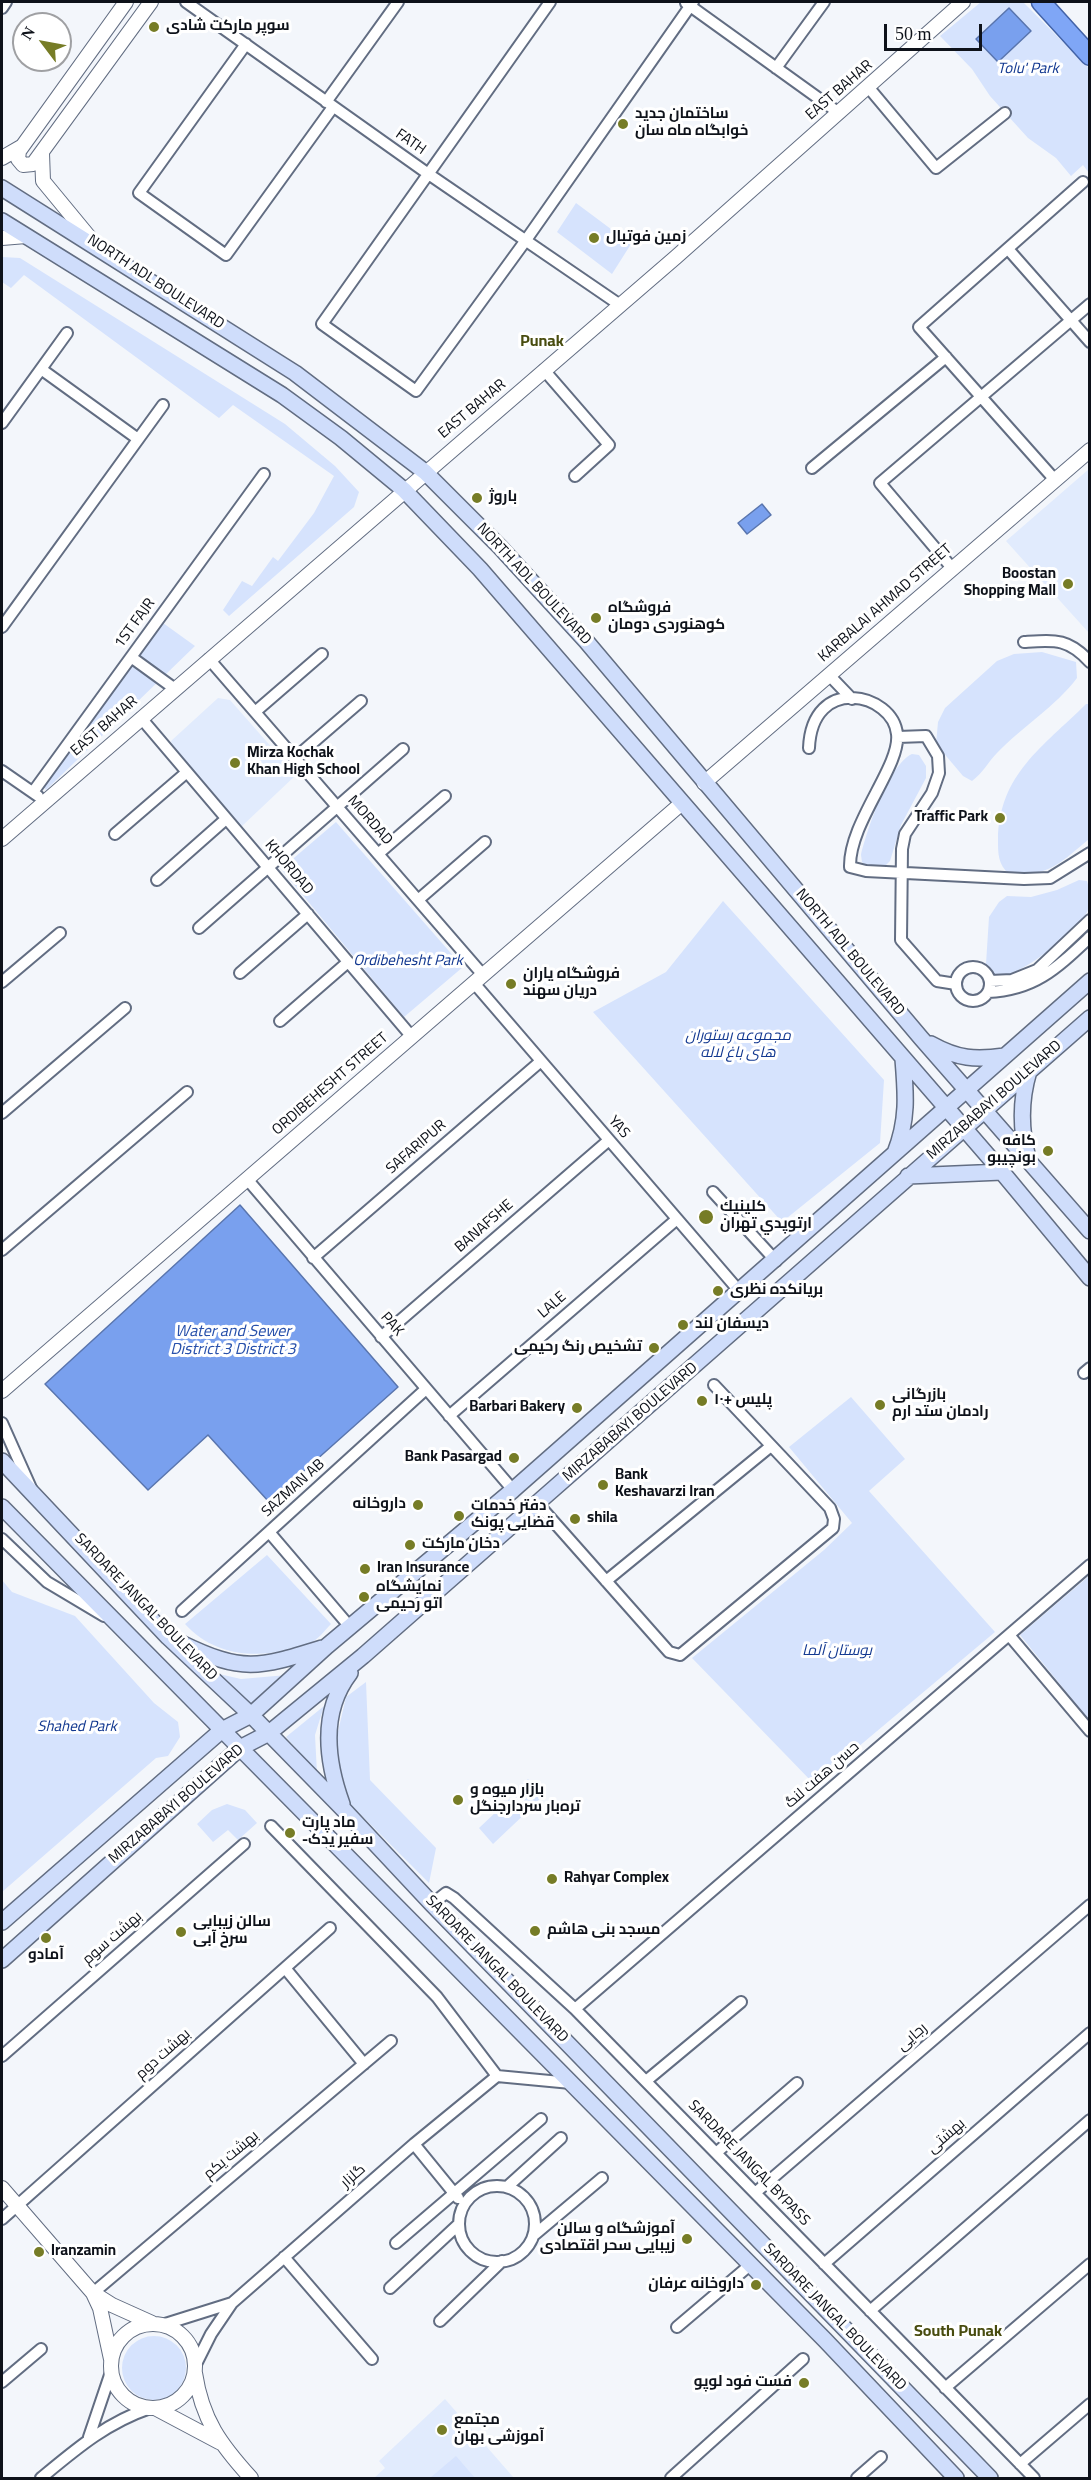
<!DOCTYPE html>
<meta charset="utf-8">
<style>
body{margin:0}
#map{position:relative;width:1091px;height:2480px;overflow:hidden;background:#f3f6fb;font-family:Georgia,serif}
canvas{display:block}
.frame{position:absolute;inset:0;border:3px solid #0e121a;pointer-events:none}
.north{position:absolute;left:12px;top:12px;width:60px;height:60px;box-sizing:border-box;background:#fff;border:2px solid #9fa0a3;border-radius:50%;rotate:302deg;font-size:16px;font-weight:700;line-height:24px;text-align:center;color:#0e121a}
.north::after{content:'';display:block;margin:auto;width:21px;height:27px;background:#767c26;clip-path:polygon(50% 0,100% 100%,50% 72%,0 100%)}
.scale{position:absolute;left:884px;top:24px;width:98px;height:27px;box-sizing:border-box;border:3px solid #0e121a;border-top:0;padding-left:8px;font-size:18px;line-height:21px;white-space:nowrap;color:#0e121a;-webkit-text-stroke:4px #fff;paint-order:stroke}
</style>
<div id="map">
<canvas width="1091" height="2480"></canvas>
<div class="frame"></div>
<div class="north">N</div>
<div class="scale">50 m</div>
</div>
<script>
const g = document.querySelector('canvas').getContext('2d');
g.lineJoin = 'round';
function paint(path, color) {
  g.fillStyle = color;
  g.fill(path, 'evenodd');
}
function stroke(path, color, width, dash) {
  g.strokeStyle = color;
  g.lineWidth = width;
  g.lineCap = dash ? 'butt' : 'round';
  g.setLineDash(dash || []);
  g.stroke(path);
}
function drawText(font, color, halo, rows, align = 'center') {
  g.font = font + ' Georgia,Cairo,serif';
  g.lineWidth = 6;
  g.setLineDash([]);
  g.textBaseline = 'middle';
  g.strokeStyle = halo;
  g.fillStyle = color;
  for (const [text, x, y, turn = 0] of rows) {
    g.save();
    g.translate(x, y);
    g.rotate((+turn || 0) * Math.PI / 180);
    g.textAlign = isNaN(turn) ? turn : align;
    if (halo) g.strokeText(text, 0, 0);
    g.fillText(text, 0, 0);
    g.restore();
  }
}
const built = new Path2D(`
 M 1089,469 L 1089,633 L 1006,541 Z
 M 218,698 L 230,700 L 296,775 L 241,827 L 174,751 L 171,741 Z
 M 445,2399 L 514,2478 L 374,2478 L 385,2468 L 379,2461 Z`);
const green = new Path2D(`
 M 981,2 L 1023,2 L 1089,68 L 1089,173 L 1083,165 L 1071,176 L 1056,158 L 1028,138 L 990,96 L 972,69 L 940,36 Z
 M 576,203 L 631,244 L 612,274 L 557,232 Z
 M 2,257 L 20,258 L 285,424 L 335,466 L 359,492 L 354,507 L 229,616 L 223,610 L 242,581 L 252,586 L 273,557 L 278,561 L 314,513 L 334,476 L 233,405 L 219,418 L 24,275 L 11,288 L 2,282 Z
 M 163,623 L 195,646 L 46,790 L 43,786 Z
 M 1042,652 L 1076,662 L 1077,678 C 1056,706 1022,727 997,753 C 988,762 983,773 972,781 L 963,776 L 936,744 L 938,722 L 945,708 L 997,661 L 1014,654 Z
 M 1086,704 L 1089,704 L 1089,839 C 1059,864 1050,876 1009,874 C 998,864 998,854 998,840 C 999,774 1043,747 1086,704 Z
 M 912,754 L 919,755 L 926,766 L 926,778 L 901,825 L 890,861 L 884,867 L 867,867 L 862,862 L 861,855 C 867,830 889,764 912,754 Z
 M 336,822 L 463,967 L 404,1017 L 281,869 Z
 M 1079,880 L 1087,881 C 1090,890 1091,906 1086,914 C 1073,936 1024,972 999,978 L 991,974 L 986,964 L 989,917 L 999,902 L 1007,896 L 1031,897 L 1057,890 Z
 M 723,901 L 884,1080 L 880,1143 L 782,1222 L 593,1012 L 666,972 Z
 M 851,1397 L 905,1459 L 869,1491 L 995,1632 L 814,1784 L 692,1658 L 824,1550 L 852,1523 L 789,1447 Z
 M 267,1555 L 331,1624 C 326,1629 320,1637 314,1641 C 308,1646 296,1648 288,1650 C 250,1659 211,1653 185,1624 Z
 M 1089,1576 L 1089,1720 L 1020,1635 Z
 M 2,1580 L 12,1592 L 75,1616 L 154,1703 L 178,1722 L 180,1737 L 168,1756 L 156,1758 L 2,1892 Z
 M 219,1674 L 241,1679 L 287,1675 L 253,1707 Z
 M 366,1682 L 370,1780 L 436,1848 L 429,1883 L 350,1804 L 343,1781 L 338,1763 L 337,1736 L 346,1697 Z
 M 324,1706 L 315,1735 L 317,1773 L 286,1737 Z
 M 528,1779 L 543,1796 L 531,1808 L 515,1791 Z
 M 515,1794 L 530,1809 L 493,1844 L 479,1828 Z
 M 227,1804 L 245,1810 L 257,1823 L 238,1840 L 228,1830 L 213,1842 L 197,1824 L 212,1810 Z
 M122 2368a32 32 0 1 1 64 0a32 32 0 1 1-64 0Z
 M 456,2456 L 475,2478 L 430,2478 Z`);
const water = new Path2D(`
 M 1009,8 L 1031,31 L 998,62 L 976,39 Z
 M 762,504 L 771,515 L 747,534 L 738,523 Z
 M 240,1205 L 398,1387 L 269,1502 L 208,1435 L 148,1490 L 45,1384 Z`);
const minor = new Path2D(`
 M 186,2 L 427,173 L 620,305
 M 550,2 L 322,324 L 416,391 L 526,240 L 693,2
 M 686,3 L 839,113
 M 2,8 L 6,2
 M 246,44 L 139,193 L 226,255 L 333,107
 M 776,68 L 824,2
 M 869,88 L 936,168 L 1005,113
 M 326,102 L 398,2
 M 1008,249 L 1090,342
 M 41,369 L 138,439
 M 544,370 L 609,445 L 575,476
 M 2,423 L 67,333
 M 812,468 L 946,357
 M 1055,480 L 919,327 L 1083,182
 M 952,568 L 880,483 L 1090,304
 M 2,627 L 163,405
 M 1024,642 C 1055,640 1068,638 1090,662
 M 131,657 L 175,689
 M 209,659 L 483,975
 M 829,675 L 852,699
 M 255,712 L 322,654
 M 141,718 L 412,1037
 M 898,737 L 926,736 L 938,756 L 939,773 L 932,793 L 905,834 L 902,849 L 901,940 L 937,981 L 956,984
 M 809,748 C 812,674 893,693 897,734 C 901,766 849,822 850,867 L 866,871 L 1024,879 L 1050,878 L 1090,853
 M 295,758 L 361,701
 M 2,771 L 38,796
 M 33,792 L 264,474
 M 115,834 L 187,772
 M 378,854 L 445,796
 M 157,880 L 226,819
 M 418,900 L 485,842
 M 199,928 L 403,749
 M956 984a17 17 0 1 1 34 0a17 17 0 1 1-34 0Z
 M 240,973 L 308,914
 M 990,981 L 1012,980 L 1037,970 L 1090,920
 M 2,982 L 60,933
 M 474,983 L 740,1292
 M 988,992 C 1035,990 1057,968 1090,937
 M 280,1021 L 348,962
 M 2,1113 L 125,1008
 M 247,1179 L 513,1490
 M 713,1192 L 776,1261
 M 2,1250 L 187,1092
 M 313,1258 L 541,1061
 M 381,1337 L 609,1140
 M 1084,1373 L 1090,1368
 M 449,1416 L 677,1219
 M 2,1423 L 31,1488
 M 538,1504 L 669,1652 L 680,1655 L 833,1528 L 834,1519 L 830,1508 L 714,1385
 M 269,1532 L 345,1621
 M 2,1539 L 47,1582 L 104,1616
 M 606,1581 L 771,1446
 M 182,1611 L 426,1389
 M 1009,1635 L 1090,1731
 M 271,1826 L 437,1997 L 497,2076 L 571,2083
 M 432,1904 L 446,1893 L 454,1898 L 575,2009 L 1034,2478
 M 285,1968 L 364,2064
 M 575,2009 L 1090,1565
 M 2,2056 L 244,1844
 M 646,2081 L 741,2002
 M 414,2144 L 458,2198
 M 716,2153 L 797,2083
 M459 2224a38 38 0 1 1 76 0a38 38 0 1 1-76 0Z
 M 507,2187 L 561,2138
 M 755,2193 L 1090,1905
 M 2,2219 L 330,1928
 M 533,2236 L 602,2178
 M 396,2243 L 541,2119
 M 284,2257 L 372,2359
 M 824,2264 L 1090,2033
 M 390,2288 L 459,2224
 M 93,2293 L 391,2041
 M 870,2311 L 1090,2120
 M 440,2321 L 502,2261
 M 162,2325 L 232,2303
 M 677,2327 L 750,2265
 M 195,2366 L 211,2334 L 232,2303 L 414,2144 L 497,2076
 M 2,2382 L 41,2349
 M 945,2388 L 1090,2264
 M 89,2437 L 111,2372
 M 1020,2464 L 1090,2404
 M 41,2478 C 76,2449 106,2423 150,2408
 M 671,2478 L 803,2359
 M 857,2478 L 881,2457`);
const tertiary = new Path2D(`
 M 126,2 L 19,151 L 18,159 L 23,165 L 33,164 L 151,2
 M 42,153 L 43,181 L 95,244
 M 2,158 L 21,147
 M 2,238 L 26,236
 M 704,783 L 1090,450
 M 2,839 L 676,257 L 963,2
 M 2,1391 L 682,803
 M 2,2188 L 93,2293 L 100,2308 L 111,2359
 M 93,2293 L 112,2305 L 152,2323
 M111 2366a42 42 0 1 1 84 0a42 42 0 1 1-84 0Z
 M 195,2373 C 202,2420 221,2445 251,2478
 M 155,2408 L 219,2442`);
const secondary = new Path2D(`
 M 2,188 L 295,373 L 425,472 L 500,547 L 586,641 L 921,1038 L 1090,1231
 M 2,221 L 282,395 L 341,438 L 404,490 L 480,569 L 1002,1172 L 1090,1278
 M 931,1044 C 958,1059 975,1060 1005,1056
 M 895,1153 C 908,1120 906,1095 903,1059
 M 1028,1158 C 1020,1128 1020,1101 1029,1071
 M 908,1176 L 1002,1172
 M 2,1461 L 168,1637 L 251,1715 L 344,1810 L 432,1904 L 990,2478
 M 2,1507 L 825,2340 L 956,2478
 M 181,1643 C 243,1673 258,1668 322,1648
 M 342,1804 C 326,1760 320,1712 350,1673
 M 2,1922 L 222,1730 L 251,1715 L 327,1646 L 513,1490 L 1090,981
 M 2,1960 L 240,1748 L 269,1733 L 363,1656 L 1090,1018`);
const trunk = new Path2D(`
 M 1041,2 L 1090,56`);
const markers = [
 [154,27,6,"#767c26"],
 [623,124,6,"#767c26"],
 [594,238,6,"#767c26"],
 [477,498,6,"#767c26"],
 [1068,584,6,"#767c26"],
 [596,618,6,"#767c26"],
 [235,763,6,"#767c26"],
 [1000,818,6,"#767c26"],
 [511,984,6,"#767c26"],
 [1048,1151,6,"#767c26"],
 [706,1217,8,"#767c26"],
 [718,1291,6,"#767c26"],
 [683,1325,6,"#767c26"],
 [654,1348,6,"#767c26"],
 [702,1401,6,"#767c26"],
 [880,1405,6,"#767c26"],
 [577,1408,6,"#767c26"],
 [514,1458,6,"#767c26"],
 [603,1485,6,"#767c26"],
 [418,1505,6,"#767c26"],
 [459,1516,6,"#767c26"],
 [575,1519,6,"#767c26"],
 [410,1545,6,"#767c26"],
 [365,1569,6,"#767c26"],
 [364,1597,6,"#767c26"],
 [458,1800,6,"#767c26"],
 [290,1833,6,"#767c26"],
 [552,1879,6,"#767c26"],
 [535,1931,6,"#767c26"],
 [181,1932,6,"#767c26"],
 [46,1938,6,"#767c26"],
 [687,2239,6,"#767c26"],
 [39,2252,6,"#767c26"],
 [756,2285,6,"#767c26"],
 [804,2383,6,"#767c26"],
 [442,2430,6,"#767c26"]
];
const poiNames = [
 ["سوپر مارکت شادی",166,27],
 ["ساختمان جدید",635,115],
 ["خوابگاه ماه سان",635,132],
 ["زمین فوتبال",606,238],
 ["باروژ",489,498],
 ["Boostan",1056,575,"right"],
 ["Shopping Mall",1056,592,"right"],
 ["فروشگاه",608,609],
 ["کوهنوردی دومان",608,626],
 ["Mirza Kochak",247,754],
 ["Khan High School",247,771],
 ["Traffic Park",988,818,"right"],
 ["فروشگاه یاران",523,975],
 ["دریان سهند",523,992],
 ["کافه",1036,1142,"right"],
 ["بونچیبو",1036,1159,"right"],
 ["كلينيك",720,1208],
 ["ارتوپدي تهران",720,1225],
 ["بریانکده نظری",730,1291],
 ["دیسفان لند",695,1325],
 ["تشخیص رنگ رحیمی",642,1348,"right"],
 ["بازرگانی",892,1396],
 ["رادمان ستد ارم",892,1413],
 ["پلیس +۱۰",714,1401],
 ["Barbari Bakery",565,1408,"right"],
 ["Bank Pasargad",502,1458,"right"],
 ["Bank",615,1476],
 ["Keshavarzi Iran",615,1493],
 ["داروخانه",406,1505,"right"],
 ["دفتر خدمات",471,1507],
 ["قضایی پونک",471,1524],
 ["shila",587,1519],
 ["دخان مارکت",422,1545],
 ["Iran Insurance",377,1569],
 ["نمایشگاه",376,1588],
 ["اتو رحیمی",376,1605],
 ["بازار میوه و",470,1791],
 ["تره‌بار سردارجنگل",470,1808],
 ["ماد پارت",302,1824],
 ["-سفیر یدک",302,1841],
 ["Rahyar Complex",564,1879],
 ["سالن زیبایی",193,1923],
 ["سرخ آبی",193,1940],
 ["مسجد بنی هاشم",547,1931],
 ["آمادو",46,1956,"center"],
 ["آموزشگاه و سالن",675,2230,"right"],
 ["زیبایی سحر اقتصادی",675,2247,"right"],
 ["Iranzamin",51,2252],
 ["داروخانه عرفان",744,2285,"right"],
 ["فست فود لوپو",792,2383,"right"],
 ["مجتمع",454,2421],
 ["آموزشی بهان",454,2438]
];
const parkNames = [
 ["Tolu' Park",1028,70],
 ["Ordibehesht Park",408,962],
 ["مجموعه رستوران",738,1037],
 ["های باغ لاله",738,1054],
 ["بوستان آلما",837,1652],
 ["Shahed Park",77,1728]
];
const streetNames = [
 ["EAST BAHAR",840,91,-41],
 ["FATH",410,143,35],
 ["NORTH ADL BOULEVARD",155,283,33],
 ["EAST BAHAR",473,410,-40],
 ["NORTH ADL BOULEVARD",533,585,47],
 ["KARBALAI AHMAD STREET",886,604,-41],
 ["1ST FAJR",136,624,-54],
 ["EAST BAHAR",105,727,-41],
 ["MORDAD",369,821,49],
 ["KHORDAD",288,868,50],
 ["NORTH ADL BOULEVARD",849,953,50],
 ["ORDIBEHESHT STREET",331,1085,-41],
 ["MIRZABABAYI BOULEVARD",995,1101,-41],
 ["YAS",618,1128,49],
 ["SAFARIPUR",417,1148,-41],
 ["BANAFSHE",485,1227,-41],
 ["LALE",553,1306,-41],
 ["PAK",391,1325,49],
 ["MIRZABABAYI BOULEVARD",631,1423,-41],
 ["SAZMAN AB",294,1489,-42],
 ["SARDARE JANGAL BOULEVARD",145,1608,46],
 ["حسن هفت لنگ",823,1776,-41],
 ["MIRZABABAYI BOULEVARD",177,1805,-41],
 ["بهشت سوم",113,1939,-41],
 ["SARDARE JANGAL BOULEVARD",496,1970,46],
 ["رجایی",913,2038,-41],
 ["بهشت دوم",164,2055,-42],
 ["بهشتی",947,2137,-41],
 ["بهشت یکم",232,2156,-40],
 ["SARDARE JANGAL BYPASS",748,2164,46],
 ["گلزار",354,2177,-41],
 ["SARDARE JANGAL BOULEVARD",834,2318,46]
];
const neighbourhoodNames = [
 ["Punak",542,343],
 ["South Punak",958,2333]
];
const waterNames = [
 ["Water and Sewer",233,1333],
 ["District 3 District 3",233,1351]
];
paint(built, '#e1ebfd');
paint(green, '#d6e3fd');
paint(water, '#79a0ee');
stroke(water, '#5975ae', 1.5);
stroke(minor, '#626d82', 14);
stroke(tertiary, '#626d82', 16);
stroke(secondary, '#626d82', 18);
stroke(trunk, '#4363a7', 21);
stroke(minor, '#fff', 10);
stroke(tertiary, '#fff', 14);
stroke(secondary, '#cfddfb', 15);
stroke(trunk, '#7fa6f6', 18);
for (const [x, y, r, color] of markers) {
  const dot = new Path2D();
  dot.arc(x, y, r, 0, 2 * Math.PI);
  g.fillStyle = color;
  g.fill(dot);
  stroke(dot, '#fff', 2);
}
drawText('bold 15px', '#0e121a', '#fff', poiNames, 'left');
drawText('italic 15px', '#123890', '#fff', parkNames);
drawText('15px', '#0e121a', '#fff', streetNames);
drawText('bold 16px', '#484c0f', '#fff', neighbourhoodNames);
drawText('italic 16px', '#2851ab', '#fff', waterNames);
</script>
